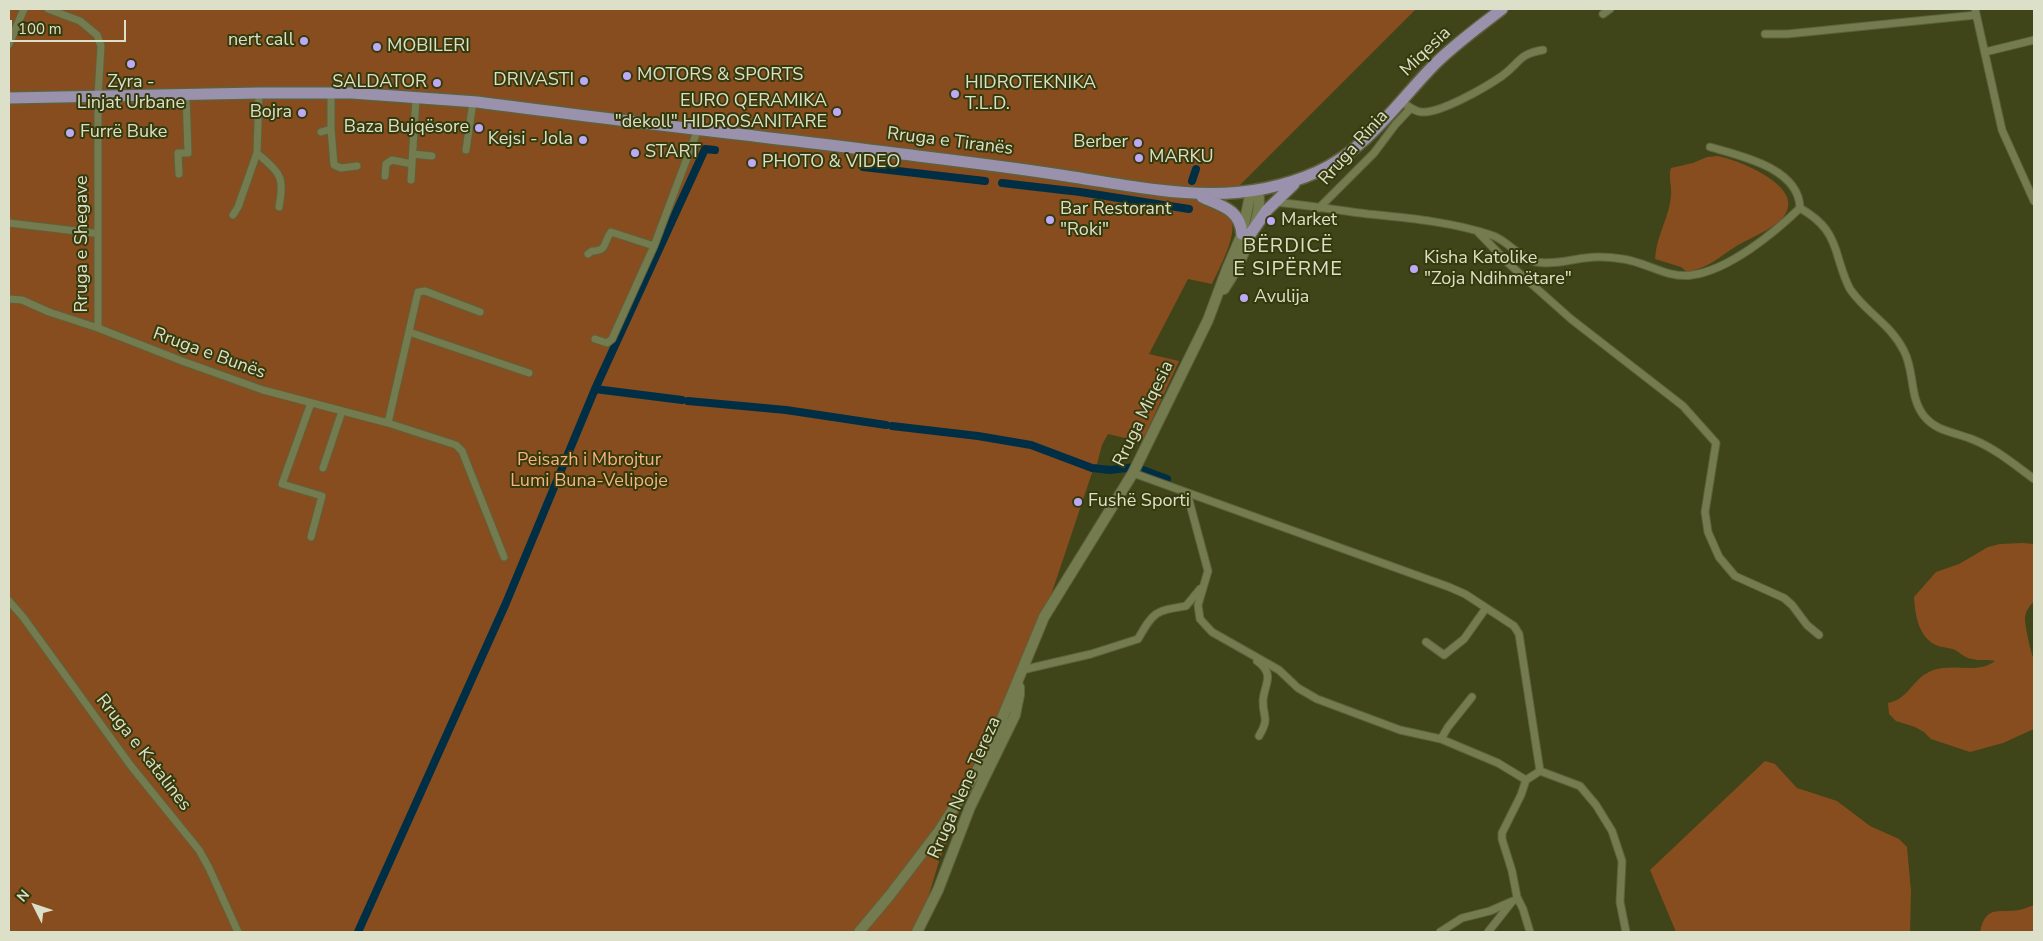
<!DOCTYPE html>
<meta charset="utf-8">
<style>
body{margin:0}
#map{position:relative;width:2043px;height:941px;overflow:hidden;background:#3f4419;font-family:"Nunito Sans",sans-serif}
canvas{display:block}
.frame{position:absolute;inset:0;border:10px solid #dce0c8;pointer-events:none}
.north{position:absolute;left:10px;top:881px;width:50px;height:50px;-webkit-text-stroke:4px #353a0d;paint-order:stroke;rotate:311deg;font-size:14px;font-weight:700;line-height:20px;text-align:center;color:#dce0c8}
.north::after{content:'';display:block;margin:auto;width:18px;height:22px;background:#dce0c8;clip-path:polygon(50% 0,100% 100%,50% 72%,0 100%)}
.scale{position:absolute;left:10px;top:20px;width:116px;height:22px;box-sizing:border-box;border:2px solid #dce0c8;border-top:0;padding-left:6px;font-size:15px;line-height:18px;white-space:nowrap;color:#dce0c8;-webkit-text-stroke:4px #353a0d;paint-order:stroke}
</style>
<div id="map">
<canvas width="2043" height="941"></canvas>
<div class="frame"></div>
<div class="north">N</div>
<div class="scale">100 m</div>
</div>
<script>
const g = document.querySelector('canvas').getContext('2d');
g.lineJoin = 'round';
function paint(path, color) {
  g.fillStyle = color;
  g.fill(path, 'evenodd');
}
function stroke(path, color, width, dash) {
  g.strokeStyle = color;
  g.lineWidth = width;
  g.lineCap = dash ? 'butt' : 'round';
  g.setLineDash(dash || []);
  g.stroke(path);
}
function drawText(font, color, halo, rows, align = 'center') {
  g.font = font + ' "Nunito Sans",sans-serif';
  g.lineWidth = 4;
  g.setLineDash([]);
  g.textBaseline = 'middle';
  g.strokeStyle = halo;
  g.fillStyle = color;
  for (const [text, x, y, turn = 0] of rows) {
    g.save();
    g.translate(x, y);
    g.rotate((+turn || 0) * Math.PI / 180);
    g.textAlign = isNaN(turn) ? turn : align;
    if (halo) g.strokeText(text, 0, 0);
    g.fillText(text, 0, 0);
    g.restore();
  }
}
const green = new Path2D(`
 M 9,9 L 1416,9 L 1227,198 L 1220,213 C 1250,214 1218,271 1212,284 L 1188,279 L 1149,354 L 1179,361 L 1142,442 L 1108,434 L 1102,445 L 1097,464 L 1095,464 L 1043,619 L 995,724 L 939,861 L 918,932 L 9,932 Z
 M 1717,156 C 1737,159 1802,185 1786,213 C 1778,228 1749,238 1735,247 C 1718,258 1708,268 1687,272 L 1681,267 L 1655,259 C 1656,236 1670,216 1671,195 C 1672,185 1668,177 1671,168 L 1693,163 L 1707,157 Z
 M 2023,543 L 2034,544 L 2034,601 C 2030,606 2025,611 2025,619 C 2025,626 2031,654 2034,659 L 2034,729 L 2003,743 L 1970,752 L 1931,739 L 1924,732 L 1915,727 L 1896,721 L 1889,714 L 1888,703 C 1909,699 1912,679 1931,671 C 1952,662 1977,675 1995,661 C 1988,659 1980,661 1972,659 C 1964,658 1961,653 1955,650 C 1949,647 1942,648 1936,645 C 1918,637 1915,613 1914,597 L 1936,572 L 1959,564 L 1988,547 L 2000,544 Z
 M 1765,761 L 1775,764 L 1797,788 L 1837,801 L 1870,826 L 1899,839 L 1907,847 L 1911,891 L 1910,932 L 1676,932 L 1650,870 Z
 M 2034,905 L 2034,932 L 1980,932 C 1986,902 2002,915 2023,909 C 2027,908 2031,906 2034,905 Z`);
const canal = new Path2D(`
 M 863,167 L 985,181
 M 1192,181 L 1196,169
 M 1002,183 L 1080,192 L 1189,209
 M 595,389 L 682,400
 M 688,401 L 786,410 L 886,425
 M 892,426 L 978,436 L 1031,445 L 1092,468 L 1110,470 L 1135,467 L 1167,479
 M 358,932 L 506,603 L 595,389 L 705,149 L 715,150`);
const street = new Path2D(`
 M 48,9 L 80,21 L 97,35 L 101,46 L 98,96 L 98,328
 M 1975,9 L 2002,130 L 2034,201
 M 1603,14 L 1610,9
 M 1765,34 L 1787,34 L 1976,15
 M 9,44 L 24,9
 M 1985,52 L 2034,40
 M 331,93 L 331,129 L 334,165 L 341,168 L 357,166
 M 1401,101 C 1408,106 1413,111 1421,112 C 1440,114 1486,87 1502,76 C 1520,63 1518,54 1543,50
 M 321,132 L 331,129
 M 466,150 L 473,102
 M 257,153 C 280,174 285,175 279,207
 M 413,154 L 432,156
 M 179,174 L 178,153 L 188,153 L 186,94
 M 385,176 L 386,164 L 392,160 L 412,164
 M 411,180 L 416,98
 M 1274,202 C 1306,205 1337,210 1368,214 C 1408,218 1453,222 1491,235 C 1508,240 1518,258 1536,262 C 1553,265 1569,260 1585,258 C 1597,256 1611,257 1623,259 C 1646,262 1668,279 1692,275 C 1729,270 1774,233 1800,208 C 1799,168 1741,156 1710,147
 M 1319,208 L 1374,153 L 1395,125 L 1410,109
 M 1800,208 C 1824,222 1832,234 1839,260 C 1842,270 1845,280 1850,289 C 1866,313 1890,323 1904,351 C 1915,372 1909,397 1924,416 C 1937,432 1955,432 1974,440 C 1996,449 2015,465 2034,479
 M 233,215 L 238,207 L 257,153 L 259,93
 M 9,223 L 93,233 L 98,232
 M 1478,232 L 1508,263 L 1571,319 L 1683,406 L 1716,443 L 1705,512 L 1708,532 L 1719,557 L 1735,576 L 1784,598 L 1792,605 L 1807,625 L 1819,635
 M 588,254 L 592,251 C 608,251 603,242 611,232 L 654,246
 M 9,299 L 22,300 L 49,312 L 98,328 L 182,361 L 263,390 L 388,423 L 456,445 L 462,451 L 504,557
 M 409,332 L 529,373
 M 595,339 L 607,343 L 612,339 L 654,246 L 698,129
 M 388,423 L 418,292 L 425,291 L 480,312
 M 323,468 L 342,411
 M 1133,473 L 1449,587 L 1465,594 L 1514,626 L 1519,634 L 1540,771 L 1526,780 L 1521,795 L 1502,833 L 1502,839 L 1512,871 L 1517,897 L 1523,909 L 1530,932
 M 1187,493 L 1208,571 L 1198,605 L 1200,619 L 1212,632 L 1279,670 L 1298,688 L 1317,699 L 1400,730 L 1441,739 L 1498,763 L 1526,780
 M 311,537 L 322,496 L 282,484 L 311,403
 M 9,601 L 23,617 L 131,766 L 199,850 L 209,868 L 238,932
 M 1426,642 L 1444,655 L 1464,639 L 1486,608
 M 1257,661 C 1276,675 1264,684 1263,701 C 1263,719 1270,717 1259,736
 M 1022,670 L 1091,654 L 1138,639 C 1154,611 1155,611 1186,606 L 1200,589
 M 1441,739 L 1448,727 L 1472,697
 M 1540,771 L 1580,786 L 1596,805 L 1612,831 L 1622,861 L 1620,902 L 1626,932
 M 1440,932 L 1462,918 L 1490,911 L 1513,901
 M 1488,932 L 1511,903`);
const secondary = new Path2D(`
 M 1224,289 C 1237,270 1267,211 1257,190
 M 859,932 L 890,895 L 939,831 L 966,789 L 989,750 L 1044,617 L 1133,473 L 1208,320 L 1227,269 L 1242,234 L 1251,191
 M 917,932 L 938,890 L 970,807 L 1015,715 L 1019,695 L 1019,687`);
const primary = new Path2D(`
 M 9,98 L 259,93 L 352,93 L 477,102 C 627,122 776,138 926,157 C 975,163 1024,169 1073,177 C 1158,190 1234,209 1317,172 C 1366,150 1397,103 1434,65 C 1455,44 1479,27 1502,9
 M 1202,197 C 1221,206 1240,209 1242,234
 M 1251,233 L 1267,210 L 1294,184`);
const markers = [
 [304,41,5,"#bda9f5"],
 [377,47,5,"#bda9f5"],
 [131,64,5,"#bda9f5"],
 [627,76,5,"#bda9f5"],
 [584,81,5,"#bda9f5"],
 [437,83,5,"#bda9f5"],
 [955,94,5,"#bda9f5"],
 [837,112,5,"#bda9f5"],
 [302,113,5,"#bda9f5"],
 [479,128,5,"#bda9f5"],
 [70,133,5,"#bda9f5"],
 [583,140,5,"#bda9f5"],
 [1138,143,5,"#bda9f5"],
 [635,153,5,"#bda9f5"],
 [1139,158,5,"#bda9f5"],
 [752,163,5,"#bda9f5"],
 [1050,220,5,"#bda9f5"],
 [1271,221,5,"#bda9f5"],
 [1414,269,5,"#bda9f5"],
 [1244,298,5,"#bda9f5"],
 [1078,502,5,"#bda9f5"]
];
const poiNames = [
 ["nert call",294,41,"right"],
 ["MOBILERI",387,47],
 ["MOTORS & SPORTS",637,76],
 ["DRIVASTI",574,81,"right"],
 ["Zyra -",131,83,"center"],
 ["Linjat Urbane",131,104,"center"],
 ["SALDATOR",427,83,"right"],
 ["HIDROTEKNIKA",965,84],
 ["T.L.D.",965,105],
 ["EURO QERAMIKA",827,102,"right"],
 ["\"dekoll\" HIDROSANITARE",827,123,"right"],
 ["Bojra",292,113,"right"],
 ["Baza Bujqësore",469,128,"right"],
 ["Furrë Buke",80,133],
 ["Kejsi - Jola",573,140,"right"],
 ["Berber",1128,143,"right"],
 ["START",645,153],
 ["MARKU",1149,158],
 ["PHOTO & VIDEO",762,163],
 ["Bar Restorant",1060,210],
 ["\"Roki\"",1060,231],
 ["Market",1281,221],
 ["Kisha Katolike",1424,259],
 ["\"Zoja Ndihmëtare\"",1424,280],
 ["Avulija",1254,298],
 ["Fushë Sporti",1088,502]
];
const streetNames = [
 ["Miqesia",1426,52,-44],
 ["Rruga e Tiranës",950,142,7],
 ["Rruga Rinia",1354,148,-48],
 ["Rruga e Shegave",83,244,-90],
 ["Rruga e Bunës",209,354,20],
 ["Rruga Miqesia",1144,414,-64],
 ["Rruga e Katalines",143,753,52],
 ["Rruga Nene Tereza",965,788,-66]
];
const parkNames = [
 ["Peisazh i Mbrojtur",589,461],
 ["Lumi Buna-Velipoje",589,482]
];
const quarterNames = [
 ["BËRDICË",1288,247],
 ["E SIPËRME",1288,270]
];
paint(green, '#884d1e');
stroke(canal, '#002f45', 8);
stroke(street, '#5d613c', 9);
stroke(secondary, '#5d613c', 12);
stroke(primary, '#5d613c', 14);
stroke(street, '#747b4e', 7);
stroke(secondary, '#747b4e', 10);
stroke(primary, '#9a91ac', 11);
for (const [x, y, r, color] of markers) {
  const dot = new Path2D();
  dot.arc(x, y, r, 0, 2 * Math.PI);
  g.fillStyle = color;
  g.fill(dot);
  stroke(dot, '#353a0d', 2);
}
drawText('18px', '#dce0c8', '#353a0d', poiNames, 'left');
drawText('18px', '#dce0c8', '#353a0d', streetNames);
drawText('18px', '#f9b17f', '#353a0d', parkNames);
g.letterSpacing = '1px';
drawText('20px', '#dce0c8', '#353a0d', quarterNames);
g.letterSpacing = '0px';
</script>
